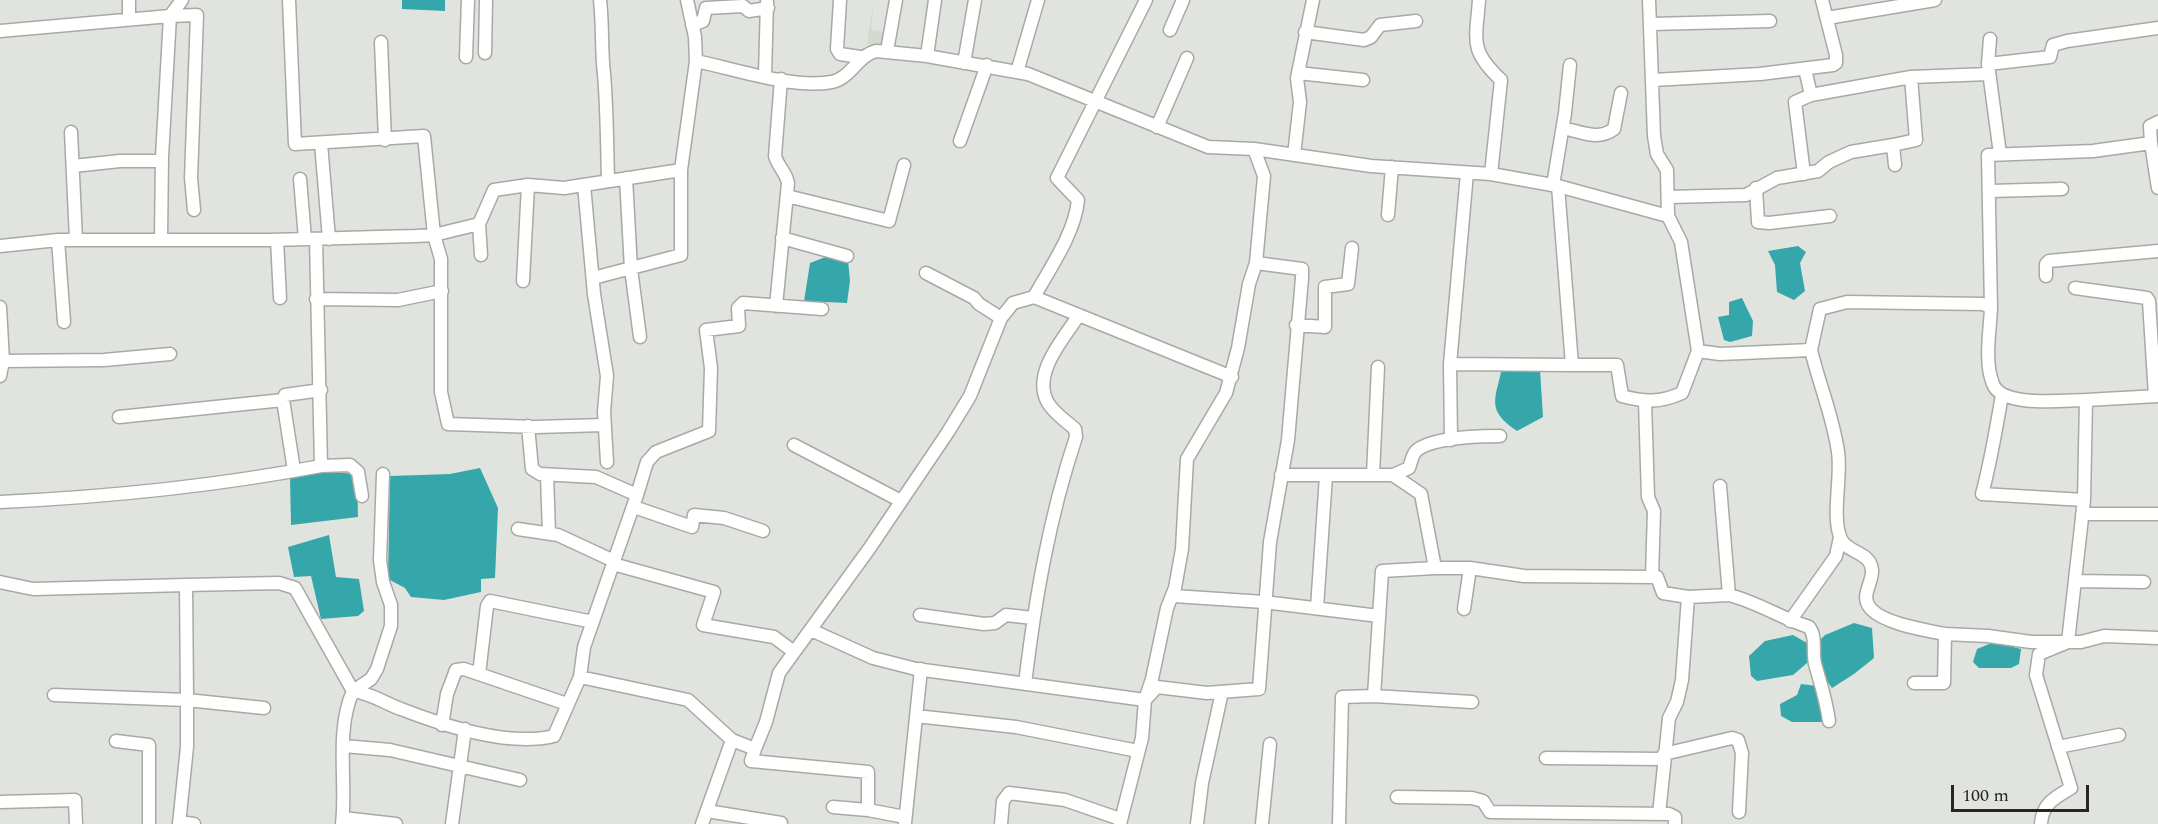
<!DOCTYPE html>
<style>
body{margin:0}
#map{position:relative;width:2158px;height:824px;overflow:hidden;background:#e1e4de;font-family:Spectral,serif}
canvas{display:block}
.scale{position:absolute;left:1951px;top:785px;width:138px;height:27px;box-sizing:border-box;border:3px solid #252624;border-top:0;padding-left:8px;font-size:18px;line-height:21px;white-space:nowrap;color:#252624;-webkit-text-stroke:4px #e1e4de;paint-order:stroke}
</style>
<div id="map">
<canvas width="2158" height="824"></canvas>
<div class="scale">100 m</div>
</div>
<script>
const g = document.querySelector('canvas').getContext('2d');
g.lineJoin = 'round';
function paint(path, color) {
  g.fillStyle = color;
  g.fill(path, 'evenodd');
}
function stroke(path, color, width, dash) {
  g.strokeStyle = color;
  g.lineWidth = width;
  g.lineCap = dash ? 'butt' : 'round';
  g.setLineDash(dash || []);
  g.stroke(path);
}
const built = new Path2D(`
 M 874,0 L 871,30 L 884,32 L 890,0 L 892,0 L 885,47 L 867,44 Z`);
const water = new Path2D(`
 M 402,0 L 445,0 L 445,11 L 402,9 Z
 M 1798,246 L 1806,252 L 1800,263 L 1805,291 L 1794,300 L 1777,292 L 1775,265 L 1768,251 Z
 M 828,256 L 848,260 L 850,281 L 847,303 L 804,301 L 810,263 Z
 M 1742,298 L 1753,321 L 1752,336 L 1730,342 L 1724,340 L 1718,317 L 1729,315 L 1729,302 Z
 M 1502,368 L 1540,370 L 1543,417 L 1517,431 C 1486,410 1495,400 1502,368 Z
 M 480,468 L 498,508 L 495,578 L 481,579 L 481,592 L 444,600 L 411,597 L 405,588 L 388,579 L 390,476 L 450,474 Z
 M 317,471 L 357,474 L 358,517 L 291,525 L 290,477 Z
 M 329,535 L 336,577 L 359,579 L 364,611 L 358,616 L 321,619 L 311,576 L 294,577 L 288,547 Z
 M 1854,623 L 1872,628 L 1874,658 L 1854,674 L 1832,688 L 1819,670 L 1817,643 L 1825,635 Z
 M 1793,635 L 1807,643 L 1807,663 L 1793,675 L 1757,681 L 1751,676 L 1749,656 L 1765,641 Z
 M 1994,642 L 2021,649 L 2019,664 L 2011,668 L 1979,668 L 1973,662 L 1977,649 Z
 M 1801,684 L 1817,686 L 1824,722 L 1792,722 L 1781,716 L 1780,704 L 1797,695 Z`);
const minor = new Path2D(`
 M 129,0 L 129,18
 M 289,0 L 295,144 L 424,136 L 434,235 L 441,259 L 441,392 L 448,424 L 536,427 L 604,425
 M 600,0 C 603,25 601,49 604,74 C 607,109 607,144 608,180
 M 840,0 L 837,49 L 840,54 L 860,57
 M 1479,0 C 1476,41 1469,50 1501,80 L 1491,174
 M 1649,0 L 1654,136 L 1657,154 L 1667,170 L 1668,216
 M 1827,18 L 1935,0
 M 1651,24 L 1770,21
 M 692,25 L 703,21 L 706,8 L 743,6 L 749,11 L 768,8
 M 1170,30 L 1183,0
 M 0,31 L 170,16 L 182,0
 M 1305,32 L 1364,40 L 1371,37 L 1380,25 L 1416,21
 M 381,42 L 385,140
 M 887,51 L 896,0
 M 485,53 L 486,0
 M 927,56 L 935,0
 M 466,57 L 468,0
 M 696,61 C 735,69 792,89 832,82 C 851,78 857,56 876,51 L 927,56 L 1028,74 L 1208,147 L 1254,149 L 1371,166 L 1491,174 L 1558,186 L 1668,216 L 1681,242 L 1698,351 L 1720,354 L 1811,350 L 1820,309 L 1847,302 L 1983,304 L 1991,308 C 1990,331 1984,362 1993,384 C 2002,408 2064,400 2086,400 L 2084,500 L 2068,642 L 2039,654 L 2036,675 L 2071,788 C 2054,798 2042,804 2041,824
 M 964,63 L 975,0
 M 1988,64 L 1990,39
 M 1805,69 L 1811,95 L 1911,77
 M 1017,72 L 1038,0
 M 1298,73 L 1363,80
 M 765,75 L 767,2
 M 1653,80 L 1760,74 L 1833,65 L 1836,63 L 1836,55 L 1822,0
 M 1157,127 L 1187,58
 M 1563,128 C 1581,132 1598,141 1614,129 L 1621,93
 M 71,132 L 76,240
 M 960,141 L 987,65
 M 321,143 L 329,239
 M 2151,143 L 2158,188
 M 2000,154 L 1988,64 L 2050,57 L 2053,45 L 2067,41 L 2158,28
 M 1294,155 L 1300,102 L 1297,78 L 1313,0
 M 1895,165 L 1893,145 L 1916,140 L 1911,77 L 1989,74
 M 73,166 L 120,161 L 161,161
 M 1804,174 L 1795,102 L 1811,95
 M 626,178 L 631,269 L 640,337
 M 300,179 L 305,239
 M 584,185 L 594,294 L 607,376 L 604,412 L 607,462
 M 1553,185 L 1565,113 L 1570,65
 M 1558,186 L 1572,365 L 1617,365 L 1622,396 C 1644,402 1660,403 1682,393 L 1698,351
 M 1756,188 L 1758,222 L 1769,223 L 1830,216
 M 1991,191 L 2062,189
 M 787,196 L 889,221 L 904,165
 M 1669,197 L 1746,195 L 1777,178 L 1818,171 L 1829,162 L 1851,152 L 1893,145
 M 1388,215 L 1392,167
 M 479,224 L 481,255
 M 782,238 L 847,256
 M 161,239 L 162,157 L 170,16 L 197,15 L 191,178 L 194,210
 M 58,240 L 64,322
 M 277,240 L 280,298
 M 0,246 L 58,240 L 271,240 L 415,236 L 434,235 L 479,224 L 494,190 L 528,185 L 564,188 L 681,170 L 696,61 L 695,37 L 687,0
 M 926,273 L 974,298 L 979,304 L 1001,318
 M 2046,276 L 2046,264 L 2049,261 L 2158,251
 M 593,278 L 681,255 L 681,170
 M 523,281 L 528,185
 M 2075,288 L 2147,298 L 2149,301 L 2155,396
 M 1034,297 L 1232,377
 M 316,299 L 398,300 L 442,291
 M 776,306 L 788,183 C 786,172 778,167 775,156 L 781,79
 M 0,307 L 3,361 L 0,376
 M 1991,308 L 1988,155 L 2093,151 L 2151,143 L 2150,126 L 2158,122
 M 1296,325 L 1325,327 L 1325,287 L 1348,284 L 1352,248
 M 1811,350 C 1819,384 1833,416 1838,452 C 1842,476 1831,517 1841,539 C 1847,553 1871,552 1872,570 C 1873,584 1859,596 1871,609 C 1885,624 1925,630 1945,634
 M 3,361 L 104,360 L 170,354
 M 1450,364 L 1572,365
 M 2002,395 C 1996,429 1991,461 1982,494 L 2084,500
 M 283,400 L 285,395 L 321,390
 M 2086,400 L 2158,396
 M 1645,402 L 1648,497 L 1654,511 L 1652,577
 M 119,417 L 283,400 L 294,470
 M 528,426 L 532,469 L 540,474 L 596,477 L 637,495 L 647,462 L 656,452 L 709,431 L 711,368 L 706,330 L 739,326 L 738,308 L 743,303 L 822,309
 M 1451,440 L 1450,364 L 1467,173
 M 794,445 L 901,501
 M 321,466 L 350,465 L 358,472 L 362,496
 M 547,475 L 549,533
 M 1281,475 L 1393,475 L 1421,494 L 1435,568 L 1470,568 L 1524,576 L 1657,577 L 1663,593 L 1688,597 L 1729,595
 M 1373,475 L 1378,367
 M 1393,475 L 1409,468 C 1411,463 1412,455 1416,451 C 1431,437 1481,436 1500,436
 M 1720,486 L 1729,595 C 1757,602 1781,618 1809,627 C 1817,637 1812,651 1815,664 C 1821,685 1826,699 1829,721
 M 0,502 C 107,497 216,486 321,466 L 316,239
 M 634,507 L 692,527 L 694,515 L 724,518 L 763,531
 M 2082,514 L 2158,514
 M 518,529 L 558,535 L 614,561
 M 613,564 L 714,592 L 703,625 L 774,637 L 794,652
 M 2076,581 L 2144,582
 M 0,582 L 33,589 L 186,585 L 187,700 L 264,708
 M 186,585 L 279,583 L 295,588 L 353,691 L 371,679 L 377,669 L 391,626 L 391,605 L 383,582 L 380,560 L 383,474
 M 1174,596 L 1264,602 L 1379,616
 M 1317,608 L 1326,476
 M 1464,609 L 1470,568
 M 920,615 L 984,624 L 995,623 L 1006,615 L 1033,618
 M 1790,621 L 1836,556 L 1840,537
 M 811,630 L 873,658 L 916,669 L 1145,700 L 1157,687 L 1207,693 L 1259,689 L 1270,542 L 1288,440 L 1302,278 L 1302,269 L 1256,263 L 1264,176 L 1254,149
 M 479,674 L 487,606 L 490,601 L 593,622
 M 580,677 L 584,647 L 637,495
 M 1914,683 L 1944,683 L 1945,634 L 1988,636 L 2031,642 L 2081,642 L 2104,636 L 2158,638
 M 1025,684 C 1035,600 1049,518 1076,437 L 1075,429 C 1066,421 1055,414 1048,403 C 1031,374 1064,338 1079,315
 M 54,695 L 187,700 L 187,747 L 179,824
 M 1374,696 L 1382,571 L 1435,568
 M 916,716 L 1016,727 L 1138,751
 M 442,725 L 447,694 L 456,670 L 464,669 L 567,704
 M 116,741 L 149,745 L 149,824
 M 344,746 L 390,750 L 520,780
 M 2058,747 L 2119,735
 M 755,749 L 751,761 L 868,772 L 868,810 L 905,817
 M 1664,754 L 1732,738 L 1738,740 L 1742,753 L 1739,812
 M 1546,758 L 1663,759
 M 1397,797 L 1472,798 L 1483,801 L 1490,812 L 1669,814 L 1675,817 L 1675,824
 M 0,802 L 75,800 L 76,824
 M 833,807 L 868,810
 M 707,811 L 781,823
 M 1659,814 L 1669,718 L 1677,702 L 1682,680 L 1688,597
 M 343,818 L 396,824
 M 179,822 L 194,824
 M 905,823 L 921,669
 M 342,824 C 347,782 335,731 353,691 C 371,693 384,703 401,709 C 445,726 508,747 554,736 L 580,677 L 688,700 L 732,740 L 755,749 L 766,722 L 779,673 L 869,549 L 948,432 L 970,396 L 1001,318 L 1013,303 L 1034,297 C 1050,268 1075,233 1078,200 L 1057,178 L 1146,0
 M 452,824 L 465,729
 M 702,824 L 732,740
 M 1001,824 L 1003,801 L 1009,793 L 1065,800 L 1120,819
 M 1120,824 L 1142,738 L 1145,700 L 1152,679 L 1167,608 L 1175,588 L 1182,549 L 1187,459 L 1226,393 L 1238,348 L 1249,284 L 1256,263
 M 1197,824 L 1202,783 L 1222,692
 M 1262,824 L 1270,744
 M 1339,824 L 1342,697 L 1374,696 L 1472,702`);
paint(built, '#d2d9ce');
paint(water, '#35a6a9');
stroke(minor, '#a7aaa4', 15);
stroke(minor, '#fff', 12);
</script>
